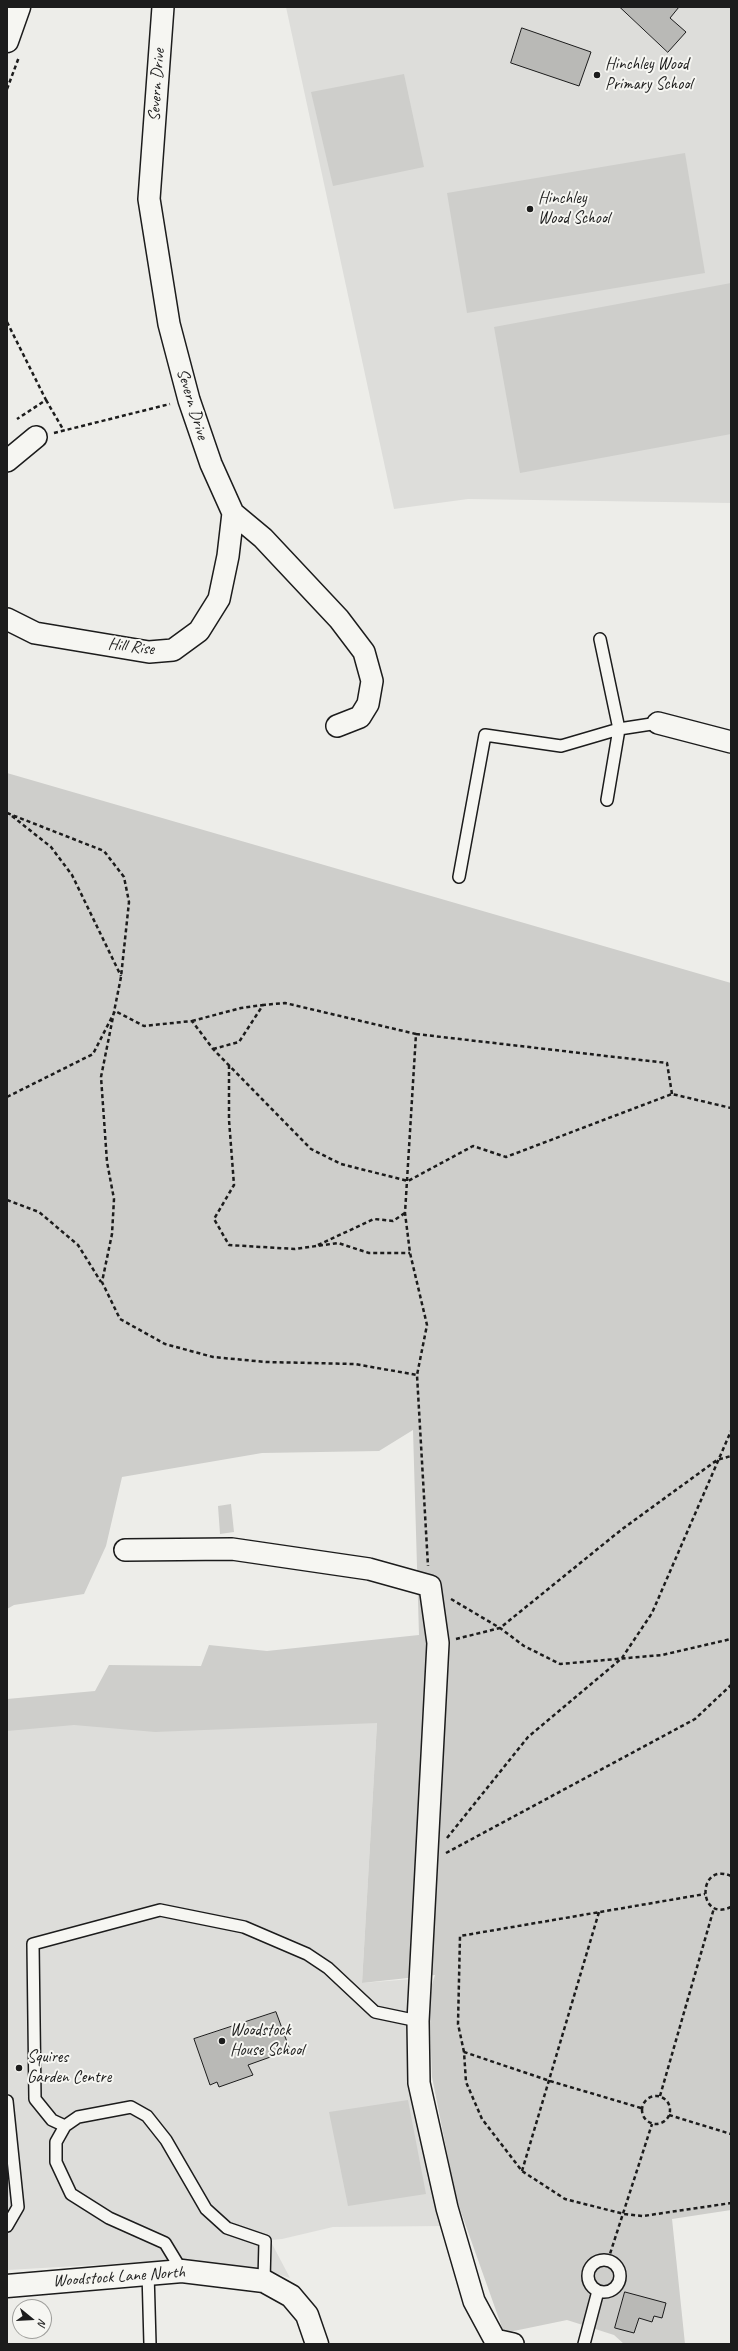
<!DOCTYPE html>
<style>
body{margin:0}
#map{position:relative;width:738px;height:2351px;overflow:hidden;background:#edede9;font-family:Caveat,sans-serif}
canvas{display:block}
.frame{position:absolute;inset:0;border:8px solid #1c1c1c;pointer-events:none}
.north{position:absolute;left:12px;top:2299px;width:40px;height:40px;box-sizing:border-box;background:#f6f6f2;border:1px solid #9f9f9c;border-radius:50%;rotate:108deg;font-size:11px;font-weight:700;line-height:16px;text-align:center;color:#1c1c1c}
.north::after{content:'';display:block;margin:auto;width:14px;height:18px;background:#1c1c1c;clip-path:polygon(50% 0,100% 100%,50% 72%,0 100%)}
</style>
<div id="map">
<canvas width="738" height="2351"></canvas>
<div class="frame"></div>
<div class="north">N</div>
</div>
<script>
const g = document.querySelector('canvas').getContext('2d');
g.lineJoin = 'round';
function paint(path, color) {
  g.fillStyle = color;
  g.fill(path, 'evenodd');
}
function stroke(path, color, width, dash) {
  g.strokeStyle = color;
  g.lineWidth = width;
  g.lineCap = dash ? 'butt' : 'round';
  g.setLineDash(dash || []);
  g.stroke(path);
}
function drawText(font, color, halo, rows, align = 'center') {
  g.font = font + ' Caveat,sans-serif';
  g.lineWidth = 4;
  g.setLineDash([]);
  g.textBaseline = 'middle';
  g.strokeStyle = halo;
  g.fillStyle = color;
  for (const [text, x, y, turn = 0] of rows) {
    g.save();
    g.translate(x, y);
    g.rotate((+turn || 0) * Math.PI / 180);
    g.textAlign = isNaN(turn) ? turn : align;
    if (halo) g.strokeText(text, 0, 0);
    g.fillText(text, 0, 0);
    g.restore();
  }
}
const built = new Path2D(`
 M 286,7 L 731,7 L 731,503 L 468,499 L 394,509 Z
 M 7,1708 L 377,1723 L 362,1983 L 412,1979 L 444,2226 L 333,2227 L 282,2239 L 270,2240 L 290,2278 L 255,2267 L 225,2265 L 130,2263 L 7,2270 Z`);
const green = new Path2D(`
 M 404,74 L 424,167 L 333,186 L 311,92 Z
 M 685,153 L 705,273 L 467,313 L 447,193 Z
 M 731,283 L 731,434 L 520,473 L 494,327 Z
 M 7,773 L 731,983 L 731,2210 L 672,2219 L 685,2344 L 624,2344 L 614,2335 L 567,2320 L 504,2333 L 456,2198 L 432,2077 L 429,1994 L 435,1975 L 362,1983 L 377,1723 L 155,1732 L 74,1725 L 7,1731 L 7,1699 L 95,1691 L 109,1665 L 201,1666 L 209,1645 L 267,1651 L 419,1635 L 413,1430 L 379,1451 L 262,1453 L 122,1477 L 106,1546 L 84,1594 L 14,1605 L 7,1609 Z
 M 231,1504 L 234,1532 L 220,1534 L 218,1506 Z
 M 408,2100 L 426,2194 L 348,2206 L 329,2112 Z`);
const building = new Path2D(`
 M 620,7 L 679,7 L 670,18 L 686,32 L 668,52 Z
 M 522,28 L 591,52 L 579,86 L 511,63 Z
 M 276,2012 L 290,2050 L 248,2065 L 253,2075 L 219,2087 L 217,2082 L 210,2085 L 194,2039 Z
 M 625,2292 L 666,2303 L 662,2318 L 654,2316 L 652,2322 L 639,2318 L 634,2333 L 615,2328 Z`);
const path = new Path2D(`
 M 7,89 L 19,57
 M 7,322 L 46,400 L 17,419
 M 46,400 L 64,431
 M 54,433 L 170,404
 M 7,813 L 104,851 L 124,877 L 129,902 L 121,977 L 101,1077 L 107,1162 L 114,1199 L 112,1234 L 102,1282 L 120,1319 L 165,1344 L 213,1357 L 266,1362 L 355,1364 L 417,1375
 M 12,816 L 51,847 L 72,875 L 121,976
 M 192,1021 L 241,1008 L 263,1005
 M 416,1034 L 667,1063 L 672,1094
 M 213,1049 L 239,1042 L 263,1005 L 285,1003 L 416,1034 L 405,1213 L 410,1253 L 427,1325 L 417,1375 L 428,1566
 M 229,1065 L 229,1120 L 234,1185 L 214,1219 L 229,1245 L 295,1249 L 338,1243 L 369,1253 L 410,1253
 M 7,1097 L 93,1054 L 115,1011 L 144,1026 L 192,1021 L 213,1049 L 311,1149 L 341,1164 L 408,1181 L 473,1146 L 506,1157 L 672,1094 L 731,1108
 M 7,1200 L 39,1212 L 78,1245 L 101,1282
 M 318,1245 L 374,1219 L 393,1221 L 405,1213
 M 451,1599 L 500,1628 L 524,1646 L 560,1664 L 662,1655 L 731,1639
 M 456,1639 L 500,1628 L 621,1530 L 717,1460 L 731,1456
 M 447,1838 L 528,1737 L 622,1658 L 652,1613 L 731,1431
 M 446,1853 L 695,1719 L 731,1685
 M 731,1876 C 697,1861 697,1923 731,1907
 M 464,2052 L 458,2024 L 460,1936 L 705,1894
 M642 2110a14 14 0 1 1 28 0a14 14 0 1 1-28 0Z
 M 660,2096 L 714,1908
 M 641,2108 L 550,2081 L 464,2052 L 466,2082 L 482,2119 L 522,2171 L 565,2199 L 624,2214 L 643,2216 L 731,2203
 M 669,2115 L 731,2134
 M 522,2171 L 599,1912
 M 608,2260 L 652,2124`);
const service = new Path2D(`
 M 600,639 L 619,729 L 607,800
 M 459,877 L 485,735 L 561,746 L 619,729 L 658,723
 M 7,2101 L 18,2207 L 7,2226
 M 65,2126 L 52,2120 L 35,2099 L 33,1944 L 160,1910 L 244,1927 L 307,1954 L 328,1968 L 375,2012 L 418,2021
 M588 2276a16 16 0 1 1 32 0a16 16 0 1 1-32 0Z
 M 182,2271 L 165,2243 L 109,2218 L 71,2194 L 56,2162 L 56,2142 L 65,2126 L 78,2117 L 131,2107 L 147,2116 L 166,2140 L 206,2209 L 227,2228 L 265,2241 L 264,2281
 M 148,2272 L 150,2344
 M 584,2344 L 598,2291`);
const minor = new Path2D(`
 M 163,7 L 149,199 L 169,324 L 189,400 L 211,464 L 233,513 L 263,538 L 339,619 L 364,652 L 372,681 L 368,704 L 360,717 L 337,726
 M 7,461 L 36,437
 M 7,619 L 35,633 L 149,652 L 173,650 L 199,631 L 219,599 L 228,556 L 233,513
 M 658,723 L 731,742
 M 125,1550 L 232,1549 L 369,1569 L 430,1586 L 438,1643 L 418,2021 L 419,2083 L 447,2208 L 474,2301 L 495,2340 L 513,2344`);
const tertiary = new Path2D(`
 M 7,2286 L 182,2271 L 264,2281 L 291,2296 L 307,2315 L 317,2344`);
const trunk = new Path2D(`
 M 7,41 L 19,7`);
const markers = [
 [597,75,4,"#1c1c1c"],
 [530,209,4,"#1c1c1c"],
 [222,2041,4,"#1c1c1c"],
 [19,2068,4,"#1c1c1c"]
];
const poiNames = [
 ["Hinchley Wood",605,65],
 ["Primary School",605,85],
 ["Hinchley",538,199],
 ["Wood School",538,219],
 ["Woodstock",230,2031],
 ["House School",230,2051],
 ["Squires",27,2058],
 ["Garden Centre",27,2078]
];
const streetNames = [
 ["Severn Drive",157,85,-86],
 ["Severn Drive",192,404,73],
 ["Hill Rise",131,647,7],
 ["Woodstock Lane North",119,2277,-4]
];
paint(built, '#ddddda');
paint(green, '#cececb');
paint(building, '#b9b9b6');
stroke(building, '#1c1c1c', 1);
stroke(service, '#1c1c1c', 14);
stroke(minor, '#1c1c1c', 24);
stroke(tertiary, '#1c1c1c', 25);
stroke(trunk, '#1c1c1c', 25);
stroke(path, '#1c1c1c', 2.5, [4, 3]);
stroke(service, '#f6f6f2', 11);
stroke(minor, '#f6f6f2', 21);
stroke(tertiary, '#f6f6f2', 22);
stroke(trunk, '#f6f6f2', 22);
for (const [x, y, r, color] of markers) {
  const dot = new Path2D();
  dot.arc(x, y, r, 0, 2 * Math.PI);
  g.fillStyle = color;
  g.fill(dot);
  stroke(dot, '#f6f6f2', 1.5);
}
drawText('17px', '#1c1c1c', '#f6f6f2', poiNames, 'left');
drawText('17px', '#1c1c1c', '#f6f6f2', streetNames);
</script>
